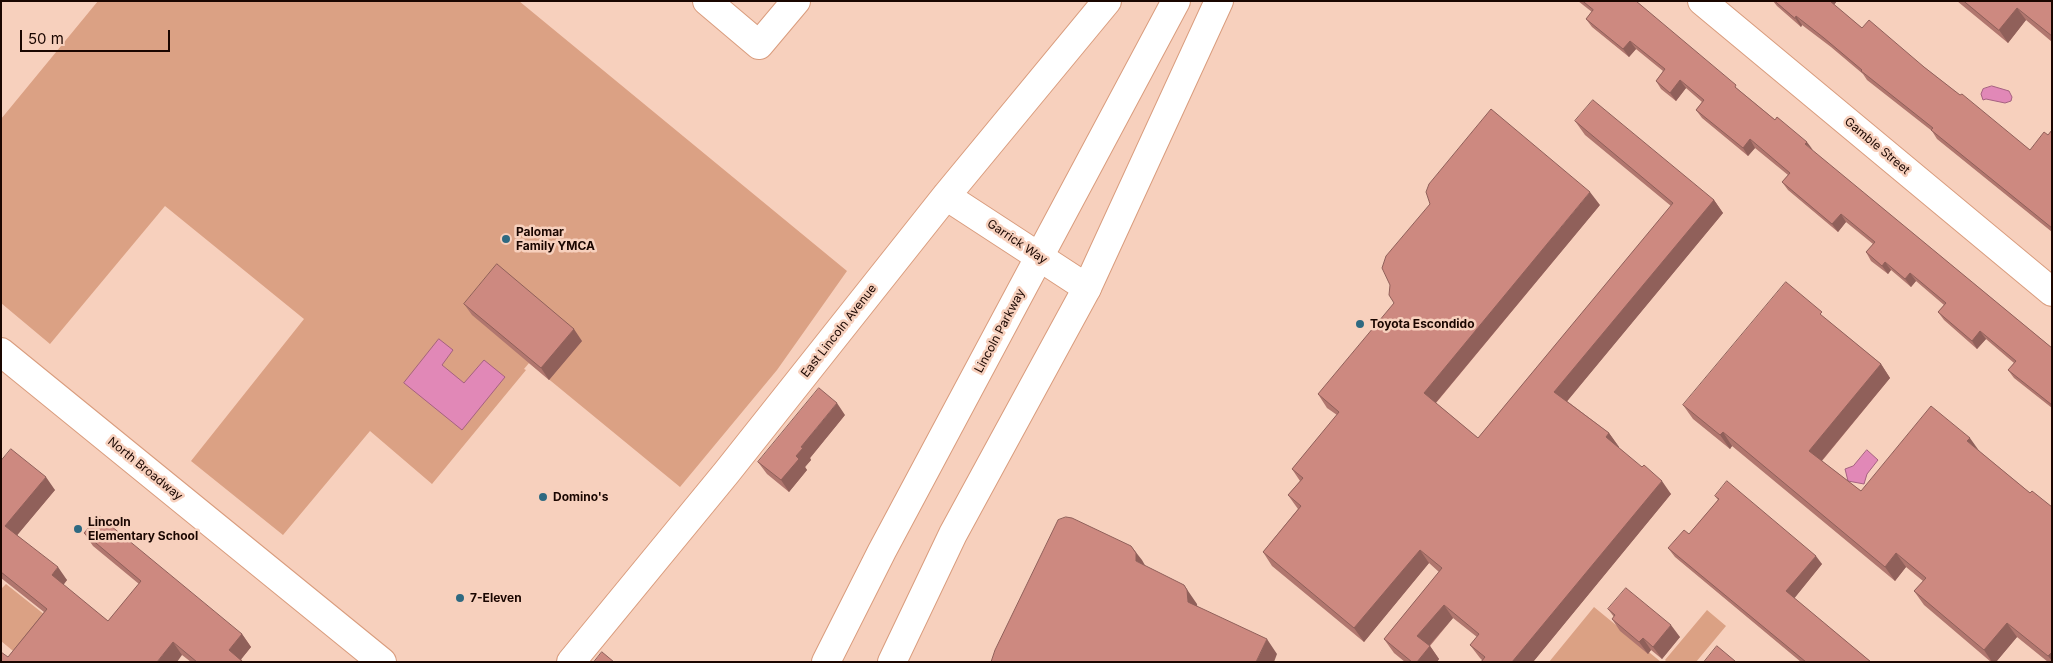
<!DOCTYPE html>
<style>
body{margin:0}
#map{position:relative;width:2053px;height:663px;overflow:hidden;background:#f7d0bd;font-family:Inter,sans-serif}
canvas{display:block}
.frame{position:absolute;inset:0;border:2px solid #1a0600;pointer-events:none}
.scale{position:absolute;left:20px;top:30px;width:150px;height:22px;box-sizing:border-box;border:2px solid #1a0600;border-top:0;padding-left:6px;font-size:15px;line-height:18px;white-space:nowrap;color:#1a0600;-webkit-text-stroke:4px #f7d0bd;paint-order:stroke}
</style>
<div id="map">
<canvas width="2053" height="663"></canvas>
<div class="frame"></div>
<div class="scale">50 m</div>
</div>
<script>
const g = document.querySelector('canvas').getContext('2d');
g.lineJoin = 'round';
function paint(path, color) {
  g.fillStyle = color;
  g.fill(path, 'evenodd');
}
function stroke(path, color, width, dash) {
  g.strokeStyle = color;
  g.lineWidth = width;
  g.lineCap = dash ? 'butt' : 'round';
  g.setLineDash(dash || []);
  g.stroke(path);
}
function drawText(font, color, halo, rows, align = 'center') {
  g.font = font + ' Inter,sans-serif';
  g.lineWidth = 5;
  g.setLineDash([]);
  g.textBaseline = 'middle';
  g.strokeStyle = halo;
  g.fillStyle = color;
  for (const [text, x, y, turn = 0] of rows) {
    g.save();
    g.translate(x, y);
    g.rotate((+turn || 0) * Math.PI / 180);
    g.textAlign = isNaN(turn) ? turn : align;
    if (halo) g.strokeText(text, 0, 0);
    g.fillText(text, 0, 0);
    g.restore();
  }
}
const green = new Path2D(`
 M 98,1 L 519,1 L 847,271 L 777,370 L 680,487 L 529,363 L 524,369 L 526,370 L 432,484 L 370,431 L 283,535 L 191,461 L 304,319 L 165,206 L 50,344 L 1,303 L 1,119 Z
 M 6,584 L 50,619 L 24,660 L 1,641 L 1,589 Z
 M 1594,607 L 1661,662 L 1549,662 Z
 M 1707,610 L 1726,626 L 1696,662 L 1667,662 L 1665,660 Z`);
const water = new Path2D(`
 M 1992,86 L 2009,91 L 2012,97 L 2011,101 L 2005,103 L 1986,99 L 1983,100 L 1981,94 L 1983,89 Z
 M 439,339 L 453,350 L 442,365 L 464,383 L 484,360 L 505,377 L 462,430 L 404,383 Z
 M 1867,450 L 1878,460 L 1867,474 L 1864,484 L 1848,481 L 1845,469 L 1853,466 Z`);
const minor = new Path2D(`
 M 707,1 L 759,45 L 796,1
 M 1702,1 L 2052,292
 M 946,196 L 1087,288
 M 571,662 L 727,472 L 946,196 L 1107,1`);
const major = new Path2D(`
 M 1,352 L 382,662
 M 826,662 L 882,551 L 1176,1
 M 892,662 L 953,534 L 1087,288 L 1219,1`);
const wall = new Path2D(`
 M 1578,1 L 1636,1 L 1740,91 L 2052,348 L 2052,408 L 2014,378 L 2008,370 L 2014,363 L 1986,339 L 1977,349 L 1944,320 L 1938,312 L 1944,305 L 1916,281 L 1911,287 L 1891,270 L 1888,274 L 1871,261 L 1866,252 L 1873,244 L 1846,222 L 1838,232 L 1788,190 L 1782,182 L 1788,175 L 1755,148 L 1748,156 L 1702,118 L 1696,110 L 1702,102 L 1686,88 L 1676,101 L 1661,89 L 1656,81 L 1663,71 L 1636,49 L 1629,57 L 1592,27 L 1586,19 L 1592,12 Z
 M 1773,1 L 1837,1 L 1834,5 L 1862,28 L 1924,67 L 2030,150 L 2048,135 L 2052,130 L 2052,232 L 1937,139 L 1932,131 L 1867,80 L 1863,74 L 1831,47 L 1802,25 L 1801,27 L 1777,6 Z
 M 1957,1 L 2052,1 L 2052,42 L 2026,20 L 2008,43 Z
 M 1575,121 L 1714,200 L 1723,213 L 1567,401 L 1609,433 L 1619,447 L 1618,447 L 1671,494 L 1533,662 L 1481,662 L 1482,660 L 1480,658 L 1470,645 L 1477,637 L 1453,618 L 1430,646 L 1439,659 L 1437,662 L 1405,662 L 1394,653 L 1384,639 L 1439,572 L 1429,563 L 1364,642 L 1272,566 L 1263,552 L 1298,509 L 1288,495 L 1300,481 L 1292,469 L 1337,415 L 1327,408 L 1318,394 L 1600,205 L 1436,403 L 1478,438 L 1671,206 L 1585,135 Z
 M 464,304 L 582,341 L 549,380 L 472,315 Z
 M 1827,320 L 1881,364 L 1890,378 L 1822,461 L 1861,491 L 1979,451 L 2030,493 L 2052,507 L 2052,662 L 2048,662 L 2017,637 L 1996,662 L 1991,662 L 1924,605 L 1914,591 L 1923,581 L 1906,567 L 1895,581 L 1732,446 L 1730,449 L 1693,419 L 1683,405 Z
 M 845,415 L 810,458 L 811,460 L 805,467 L 807,470 L 789,492 L 767,474 L 758,462 Z
 M 1,461 L 55,490 L 17,535 L 67,580 L 63,585 L 108,621 L 139,584 L 93,546 L 84,533 L 242,634 L 251,647 L 241,659 L 243,662 L 191,662 L 182,655 L 8,657 L 44,612 L 1,578 Z
 M 1715,496 L 1822,564 L 1794,598 L 1871,662 L 1801,662 L 1675,557 L 1668,548 L 1689,534 L 1718,500 Z
 M 1608,609 L 1680,637 L 1662,659 L 1651,650 L 1648,654 L 1620,631 L 1612,619 L 1614,617 Z`);
const shadedWall = new Path2D(`
 M 1828,1 L 1837,1 L 1832,7 Z
 M 2017,8 L 2026,20 L 2008,43 L 1999,30 Z
 M 1796,16 L 1802,25 L 1801,27 L 1795,18 Z
 M 1630,41 L 1636,49 L 1629,57 L 1623,49 Z
 M 1680,80 L 1686,88 L 1676,101 L 1670,93 Z
 M 1750,139 L 1755,148 L 1748,156 L 1743,148 Z
 M 1807,142 L 1813,150 L 1805,144 Z
 M 1590,192 L 1600,205 L 1433,406 L 1424,393 Z
 M 1714,200 L 1723,213 L 1564,405 L 1554,392 Z
 M 1841,214 L 1846,222 L 1838,232 L 1832,224 Z
 M 1885,262 L 1891,270 L 1888,274 L 1882,266 Z
 M 1910,273 L 1916,281 L 1911,287 L 1905,279 Z
 M 574,329 L 582,341 L 549,380 L 541,368 Z
 M 1980,331 L 1986,339 L 1977,349 L 1972,341 Z
 M 1881,364 L 1890,378 L 1818,465 L 1809,451 Z
 M 837,403 L 845,415 L 810,458 L 811,460 L 805,467 L 807,470 L 789,492 L 781,480 L 801,447 Z
 M 1723,432 L 1732,446 L 1730,449 L 1720,435 Z
 M 1609,433 L 1619,447 L 1616,450 L 1606,437 Z
 M 1970,438 L 1980,452 L 1967,441 Z
 M 46,477 L 55,490 L 14,539 L 5,526 Z
 M 1662,481 L 1671,494 L 1533,662 L 1512,662 Z
 M 1131,546 L 1142,560 L 1146,567 L 1136,561 Z
 M 1420,550 L 1429,563 L 1364,642 L 1354,628 Z
 M 1896,553 L 1906,567 L 1895,581 L 1885,567 Z
 M 1816,556 L 1822,564 L 1793,600 L 1786,591 Z
 M 58,567 L 67,580 L 61,588 L 52,575 Z
 M 1184,585 L 1197,604 L 1198,616 L 1188,602 Z
 M 1444,605 L 1453,618 L 1426,649 L 1417,636 Z
 M 2007,623 L 2017,637 L 1996,662 L 1992,662 L 1984,650 Z
 M 1671,625 L 1680,637 L 1662,659 L 1653,647 Z
 M 242,634 L 251,647 L 239,662 L 229,650 Z
 M 1643,638 L 1651,650 L 1648,654 L 1639,642 Z
 M 1267,639 L 1277,654 L 1274,662 L 1256,662 Z
 M 173,642 L 182,655 L 177,662 L 157,662 Z
 M 1430,646 L 1439,659 L 1437,662 L 1417,662 Z
 M 2052,652 L 2052,661 L 2048,656 Z`);
const building = new Path2D(`
 M 1583,1 L 1636,1 L 1736,85 L 1735,87 L 1775,120 L 1777,117 L 1807,142 L 1805,144 L 2052,348 L 2052,405 L 2008,370 L 2016,361 L 1980,331 L 1972,341 L 1938,312 L 1946,303 L 1910,273 L 1905,279 L 1885,262 L 1882,266 L 1866,252 L 1875,242 L 1841,214 L 1832,224 L 1782,182 L 1790,173 L 1750,139 L 1743,148 L 1696,110 L 1704,100 L 1680,80 L 1670,93 L 1656,81 L 1665,69 L 1630,41 L 1623,49 L 1586,19 L 1593,10 Z
 M 1775,1 L 1830,1 L 1862,28 L 1869,20 L 1924,67 L 1960,95 L 1962,94 L 2030,150 L 2044,132 L 2048,135 L 2052,130 L 2052,228 L 1931,130 L 1933,128 L 1870,78 L 1861,71 L 1862,70 L 1824,38 L 1796,16 L 1795,18 Z
 M 1964,1 L 2052,1 L 2052,36 L 2017,8 L 1999,30 Z
 M 1593,100 L 1714,200 L 1554,392 L 1609,433 L 1606,437 L 1642,467 L 1644,465 L 1662,481 L 1512,662 L 1481,662 L 1485,657 L 1470,645 L 1479,634 L 1444,605 L 1417,636 L 1430,646 L 1417,662 L 1412,662 L 1384,639 L 1442,568 L 1420,550 L 1354,628 L 1263,552 L 1301,506 L 1288,495 L 1303,478 L 1292,469 L 1339,412 L 1318,394 L 1394,303 L 1389,295 L 1390,285 L 1382,268 L 1386,256 L 1430,204 L 1426,192 L 1429,184 L 1491,109 L 1590,192 L 1424,393 L 1478,438 L 1673,203 L 1575,121 Z
 M 497,264 L 574,329 L 541,368 L 464,304 Z
 M 1786,282 L 1822,312 L 1820,314 L 1881,364 L 1809,451 L 1861,491 L 1931,406 L 1970,438 L 1967,441 L 1990,460 L 2030,493 L 2032,491 L 2052,507 L 2052,652 L 2048,656 L 2007,623 L 1984,650 L 1914,591 L 1926,578 L 1896,553 L 1885,567 L 1723,432 L 1720,435 L 1683,405 Z
 M 819,388 L 837,403 L 801,447 L 803,448 L 796,456 L 799,459 L 781,480 L 758,462 Z
 M 11,449 L 46,477 L 5,526 L 58,567 L 52,575 L 108,621 L 141,581 L 84,533 L 99,516 L 242,634 L 229,650 L 243,662 L 197,662 L 173,642 L 157,662 L 1,662 L 1,652 L 8,657 L 47,609 L 1,572 L 1,461 Z
 M 1727,481 L 1816,556 L 1786,591 L 1871,662 L 1806,662 L 1668,548 L 1684,530 L 1689,534 L 1719,499 L 1715,496 Z
 M 1066,517 L 1072,518 L 1131,546 L 1136,553 L 1136,561 L 1184,585 L 1187,590 L 1188,602 L 1267,639 L 1256,662 L 991,662 L 995,650 L 1058,520 Z
 M 1626,588 L 1671,625 L 1653,647 L 1643,638 L 1639,642 L 1612,619 L 1615,615 L 1608,609 Z
 M 1717,646 L 1735,661 L 1734,662 L 1704,662 Z
 M 602,652 L 614,662 L 594,662 Z`);
const markers = [
 [506,239,5,"#2e6981"],
 [1360,324,5,"#2e6981"],
 [543,497,5,"#2e6981"],
 [78,529,5,"#2e6981"],
 [460,598,5,"#2e6981"]
];
const streetNames = [
 ["Gamble Street",1877,146,40],
 ["Garrick Way",1017,242,34],
 ["East Lincoln Avenue",839,331,-52],
 ["Lincoln Parkway",1000,331,-62],
 ["North Broadway",145,469,39]
];
const poiNames = [
 ["Palomar",516,232],
 ["Family YMCA",516,246],
 ["Toyota Escondido",1370,324],
 ["Domino's",553,497],
 ["Lincoln",88,522],
 ["Elementary School",88,536],
 ["7-Eleven",470,598]
];
paint(green, '#dba184');
paint(water, '#e188b7');
stroke(water, '#a56180', 1);
stroke(minor, '#d99c7d', 30);
stroke(major, '#d99c7d', 30);
stroke(minor, '#fff', 28);
stroke(major, '#fff', 28);
paint(wall, '#b0766e');
paint(shadedWall, '#90605a');
paint(building, '#cd8980');
stroke(building, '#90605a', 1);
for (const [x, y, r, color] of markers) {
  const dot = new Path2D();
  dot.arc(x, y, r, 0, 2 * Math.PI);
  g.fillStyle = color;
  g.fill(dot);
  stroke(dot, '#f7d0bd', 2);
}
drawText('12px', '#1a0600', '#f7d0bd', streetNames);
drawText('bold 12px', '#1a0600', '#f7d0bd', poiNames, 'left');
</script>
